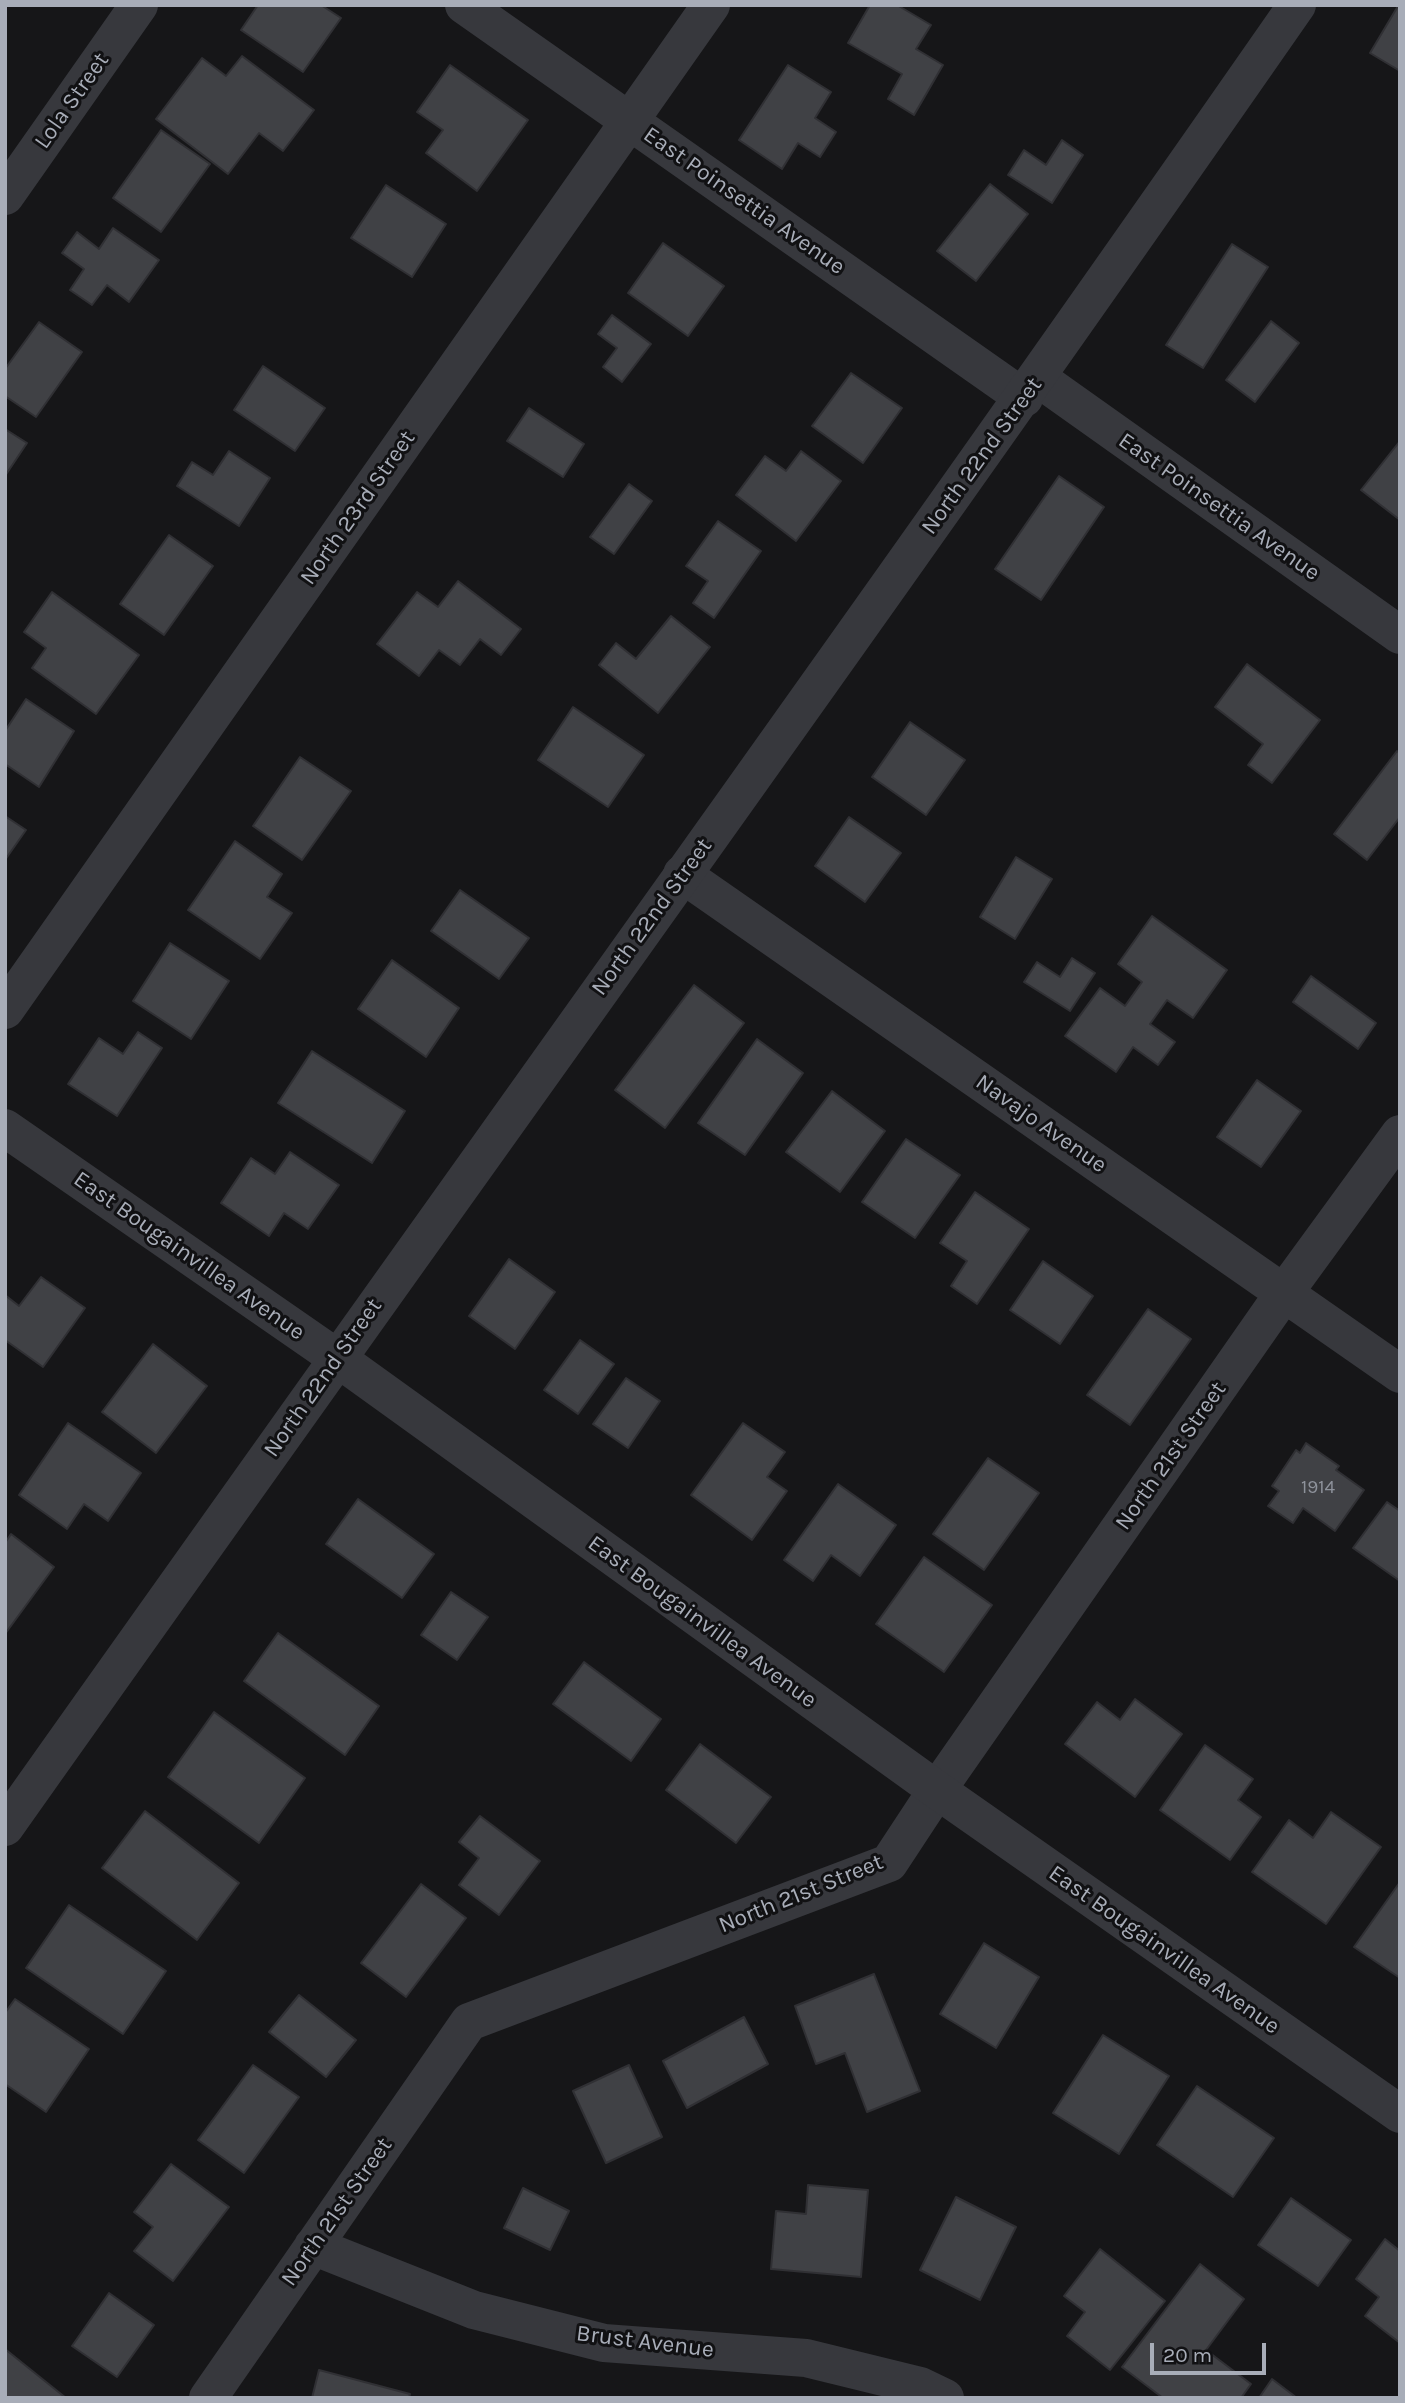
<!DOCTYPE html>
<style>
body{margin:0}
#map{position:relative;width:1405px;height:2403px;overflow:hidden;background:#161618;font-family:Karla,sans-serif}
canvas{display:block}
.frame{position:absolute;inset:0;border:7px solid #a8adb8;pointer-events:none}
.scale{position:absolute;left:1150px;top:2343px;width:116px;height:32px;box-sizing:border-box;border:4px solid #a8adb8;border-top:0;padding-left:9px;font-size:21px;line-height:24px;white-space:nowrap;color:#a8adb8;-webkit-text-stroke:5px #111113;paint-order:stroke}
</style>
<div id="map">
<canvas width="1405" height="2403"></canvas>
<div class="frame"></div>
<div class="scale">20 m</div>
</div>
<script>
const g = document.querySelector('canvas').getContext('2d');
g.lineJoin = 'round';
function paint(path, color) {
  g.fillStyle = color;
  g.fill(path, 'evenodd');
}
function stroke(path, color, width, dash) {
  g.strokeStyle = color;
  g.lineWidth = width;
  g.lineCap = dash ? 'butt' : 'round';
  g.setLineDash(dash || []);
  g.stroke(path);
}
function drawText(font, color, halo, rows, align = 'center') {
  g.font = font + ' Karla,sans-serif';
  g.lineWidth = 6;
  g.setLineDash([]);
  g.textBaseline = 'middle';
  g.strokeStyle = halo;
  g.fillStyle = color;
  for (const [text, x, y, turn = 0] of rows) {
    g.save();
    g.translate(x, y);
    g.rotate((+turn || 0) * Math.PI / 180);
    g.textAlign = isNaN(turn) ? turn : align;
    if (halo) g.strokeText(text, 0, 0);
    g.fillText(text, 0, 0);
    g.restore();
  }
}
const building = new Path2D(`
 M 258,5 L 321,5 L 341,18 L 303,72 L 241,30 Z
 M 870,5 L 897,5 L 931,25 L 916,49 L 943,65 L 914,115 L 888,99 L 902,74 L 848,43 Z
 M 1398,6 L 1400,7 L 1400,71 L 1370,53 Z
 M 242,56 L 314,110 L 283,151 L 259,133 L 228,174 L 156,119 L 202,58 L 226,76 Z
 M 450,65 L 528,120 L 477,191 L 426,153 L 443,130 L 417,112 Z
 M 788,65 L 831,92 L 815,118 L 836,132 L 820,157 L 798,143 L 782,169 L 739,140 Z
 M 161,130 L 210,164 L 161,232 L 113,198 Z
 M 1062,140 L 1083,155 L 1052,203 L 1008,175 L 1024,150 L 1046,165 Z
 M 990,184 L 1028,214 L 976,281 L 937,251 Z
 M 386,185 L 446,224 L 412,277 L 351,238 Z
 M 113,228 L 159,260 L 129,302 L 107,285 L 92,305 L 70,290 L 84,269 L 62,253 L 77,232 L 99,249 Z
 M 663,243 L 724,286 L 688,336 L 628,293 Z
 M 1232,244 L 1268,267 L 1203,368 L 1166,345 Z
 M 612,315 L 651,344 L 622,382 L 603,367 L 617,348 L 598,334 Z
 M 1271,321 L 1299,343 L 1255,402 L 1226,380 Z
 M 39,322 L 82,352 L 36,417 L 5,396 L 5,369 Z
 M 263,366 L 325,408 L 295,451 L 234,410 Z
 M 851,373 L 902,408 L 863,463 L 812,426 Z
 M 529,408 L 584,444 L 563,477 L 507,441 Z
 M 5,429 L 27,443 L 5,476 Z
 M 1400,441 L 1400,520 L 1361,490 Z
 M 229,451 L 270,478 L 239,526 L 177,486 L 192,462 L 213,475 Z
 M 801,451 L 841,481 L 796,541 L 736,495 L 765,456 L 786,471 Z
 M 1059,476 L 1104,507 L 1041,600 L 995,569 Z
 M 629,484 L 652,501 L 614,554 L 590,537 Z
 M 718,521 L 761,551 L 714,618 L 693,603 L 708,581 L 686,566 Z
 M 169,535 L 213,566 L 164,635 L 120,604 Z
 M 458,581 L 521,629 L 501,655 L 480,639 L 460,665 L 439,650 L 419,676 L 377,644 L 417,592 L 438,607 Z
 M 52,592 L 139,655 L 96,714 L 32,668 L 46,648 L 24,632 Z
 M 671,616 L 710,647 L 658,713 L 599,665 L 616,643 L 636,659 Z
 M 1247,664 L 1320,720 L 1272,783 L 1248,765 L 1263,744 L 1215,707 Z
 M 26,699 L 74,731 L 39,787 L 5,764 L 5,731 Z
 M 573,707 L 644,755 L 608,807 L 538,760 Z
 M 910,722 L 965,760 L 926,815 L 872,777 Z
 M 1397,751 L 1400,753 L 1400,817 L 1367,860 L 1334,834 Z
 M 300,757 L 351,791 L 302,860 L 253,826 Z
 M 5,816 L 26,830 L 5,860 Z
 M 849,817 L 901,853 L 865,902 L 815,866 Z
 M 235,841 L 282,874 L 267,897 L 292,913 L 260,959 L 188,910 Z
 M 1016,857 L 1052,879 L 1015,939 L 980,917 Z
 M 460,890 L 529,938 L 499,979 L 431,931 Z
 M 1152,916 L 1227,970 L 1193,1018 L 1167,1000 L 1150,1024 L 1175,1042 L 1158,1065 L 1133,1047 L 1116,1072 L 1065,1036 L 1100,988 L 1125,1006 L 1142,982 L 1118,964 Z
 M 170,943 L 229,981 L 191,1039 L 133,1001 Z
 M 1072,958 L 1095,973 L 1070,1011 L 1024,982 L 1037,962 L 1060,977 Z
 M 392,960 L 459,1008 L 426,1057 L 358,1009 Z
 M 1311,976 L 1376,1023 L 1358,1049 L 1293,1002 Z
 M 694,985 L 744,1023 L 665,1128 L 615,1090 Z
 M 138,1032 L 162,1048 L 117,1116 L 68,1084 L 99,1038 L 123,1054 Z
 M 757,1039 L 803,1073 L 745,1155 L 698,1123 Z
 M 312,1051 L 405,1111 L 372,1163 L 278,1103 Z
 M 1257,1080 L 1301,1111 L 1261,1167 L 1217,1137 Z
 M 832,1091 L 885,1131 L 840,1192 L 786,1152 Z
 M 906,1139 L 960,1175 L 915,1238 L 862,1202 Z
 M 290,1152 L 339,1185 L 308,1229 L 284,1213 L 269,1236 L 221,1203 L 251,1158 L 275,1174 Z
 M 975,1192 L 1029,1229 L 977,1304 L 951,1286 L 967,1261 L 940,1243 Z
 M 509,1259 L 555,1292 L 515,1349 L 469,1316 Z
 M 1043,1261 L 1093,1296 L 1060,1344 L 1010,1310 Z
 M 41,1277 L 85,1308 L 43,1367 L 5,1340 L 5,1295 L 19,1306 Z
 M 1148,1309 L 1191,1339 L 1130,1425 L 1087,1395 Z
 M 580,1340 L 614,1364 L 578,1414 L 544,1390 Z
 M 153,1344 L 207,1386 L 156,1453 L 102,1412 Z
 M 626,1378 L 660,1401 L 628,1448 L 593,1424 Z
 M 68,1423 L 141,1473 L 108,1521 L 84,1504 L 67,1529 L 19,1495 Z
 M 743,1423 L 785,1452 L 767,1477 L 787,1491 L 752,1540 L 691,1495 Z
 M 1306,1443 L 1339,1466 L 1336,1470 L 1364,1490 L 1335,1531 L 1303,1508 L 1293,1523 L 1268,1506 L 1279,1491 L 1272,1486 L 1296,1450 L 1300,1453 Z
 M 988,1458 L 1039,1493 L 984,1570 L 933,1534 Z
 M 838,1484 L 896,1525 L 860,1576 L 831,1555 L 813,1581 L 784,1560 Z
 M 358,1499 L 434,1554 L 402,1598 L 326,1544 Z
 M 1387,1502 L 1400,1511 L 1400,1581 L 1353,1548 Z
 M 11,1534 L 54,1567 L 5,1634 L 5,1543 Z
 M 924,1557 L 992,1605 L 944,1672 L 876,1624 Z
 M 451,1592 L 488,1617 L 457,1660 L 421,1635 Z
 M 278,1633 L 379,1706 L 345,1755 L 244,1681 Z
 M 584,1662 L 661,1719 L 631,1761 L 553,1704 Z
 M 1135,1699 L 1182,1734 L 1135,1797 L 1065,1744 L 1097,1702 L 1120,1720 Z
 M 214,1712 L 305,1778 L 259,1843 L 168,1777 Z
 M 700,1744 L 771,1797 L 736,1843 L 666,1790 Z
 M 1205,1745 L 1253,1779 L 1238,1800 L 1261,1817 L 1230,1860 L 1160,1810 Z
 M 145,1811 L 239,1883 L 197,1940 L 102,1868 Z
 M 1331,1812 L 1381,1847 L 1326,1924 L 1252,1872 L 1289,1820 L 1313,1838 Z
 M 480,1816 L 540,1861 L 499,1915 L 459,1885 L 479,1858 L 459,1842 Z
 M 1400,1882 L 1400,1978 L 1354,1947 Z
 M 421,1884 L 466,1918 L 406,1997 L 361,1963 Z
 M 69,1905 L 166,1971 L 123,2034 L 26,1968 Z
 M 984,1943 L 1039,1977 L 996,2048 L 940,2014 Z
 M 874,1974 L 920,2091 L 867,2112 L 845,2053 L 816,2064 L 795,2006 Z
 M 299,1995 L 356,2040 L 326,2077 L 269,2032 Z
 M 15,1999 L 89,2049 L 46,2112 L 5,2084 L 5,2013 Z
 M 744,2017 L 768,2064 L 687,2108 L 663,2061 Z
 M 1103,2035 L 1169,2076 L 1119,2154 L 1053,2113 Z
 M 253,2065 L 299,2097 L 244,2173 L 198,2140 Z
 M 629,2065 L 662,2137 L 606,2163 L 573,2091 Z
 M 1197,2086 L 1274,2138 L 1233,2197 L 1157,2145 Z
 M 171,2164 L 229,2207 L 173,2281 L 134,2251 L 153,2227 L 134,2212 Z
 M 808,2185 L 868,2190 L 861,2277 L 771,2269 L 776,2211 L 806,2214 Z
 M 523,2188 L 569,2211 L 550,2250 L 504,2228 Z
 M 956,2197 L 1016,2227 L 980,2300 L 920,2270 Z
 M 1291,2198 L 1351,2240 L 1318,2286 L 1258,2245 Z
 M 1385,2239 L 1400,2251 L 1400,2343 L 1365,2316 L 1379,2297 L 1356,2279 Z
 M 1100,2249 L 1165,2301 L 1110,2370 L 1067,2336 L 1085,2312 L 1064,2296 Z
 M 1200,2264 L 1244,2299 L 1206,2350 L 1251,2384 L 1241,2398 L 1163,2398 L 1122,2367 Z
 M 109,2293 L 154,2325 L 117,2377 L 72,2346 Z
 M 5,2349 L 66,2398 L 5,2398 Z
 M 319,2370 L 410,2394 L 409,2398 L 312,2398 Z
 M 1272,2379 L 1297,2398 L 1259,2398 Z`);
const minor = new Path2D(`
 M 464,5 L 1024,398
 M 5,196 L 139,5
 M 1038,378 L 1400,635
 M 682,874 L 1400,1374
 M 5,1010 L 711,5
 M 313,2246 L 474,2310 L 604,2343 L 806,2358 L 920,2386 L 945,2398
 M 208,2398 L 469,2022 L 889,1863 L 937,1790 L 1284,1293 L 1400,1134`);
const tertiary = new Path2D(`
 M 5,1128 L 337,1358 L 937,1790 L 1400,2114
 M 5,1827 C 435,1219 872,616 1297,5`);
const numberNames = [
 ["1914",1318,1488]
];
const streetNames = [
 ["Lola Street",72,101,-55],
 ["East Poinsettia Avenue",744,201,35],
 ["North 22nd Street",982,456,-54],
 ["East Poinsettia Avenue",1219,507,35],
 ["North 23rd Street",358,508,-55],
 ["North 22nd Street",652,917,-54],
 ["Navajo Avenue",1041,1124,35],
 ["East Bougainvillea Avenue",189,1256,35],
 ["North 22nd Street",323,1378,-55],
 ["North 21st Street",1171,1456,-55],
 ["East Bougainvillea Avenue",702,1622,36],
 ["North 21st Street",801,1894,-22],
 ["East Bougainvillea Avenue",1164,1950,35],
 ["North 21st Street",337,2212,-55],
 ["Brust Avenue",645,2342,7]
];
paint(building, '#404145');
stroke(building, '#303034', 2);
stroke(minor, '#37383d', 38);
stroke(tertiary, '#37383d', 38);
drawText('19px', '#8e929b', null, numberNames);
drawText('23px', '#a8adb8', '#111113', streetNames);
</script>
